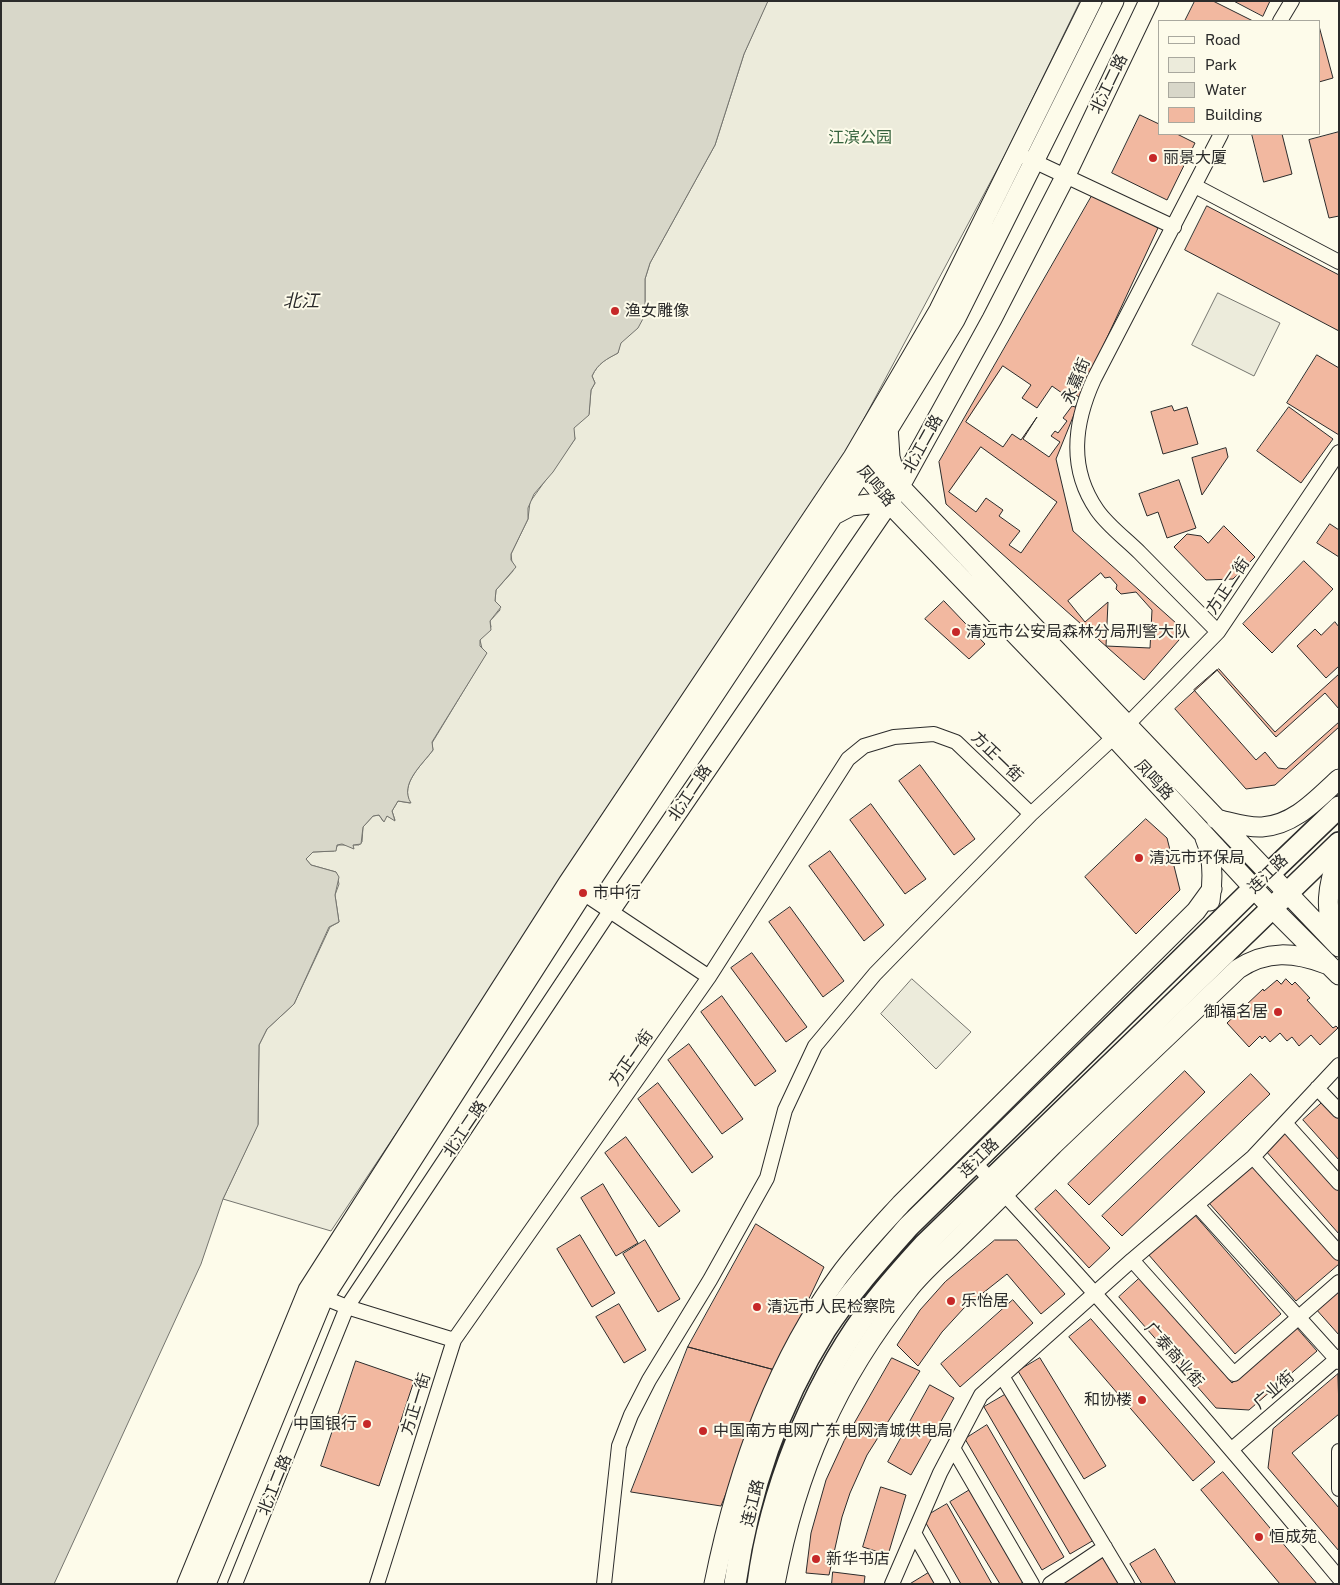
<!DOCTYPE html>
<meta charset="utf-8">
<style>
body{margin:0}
#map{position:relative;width:1340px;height:1585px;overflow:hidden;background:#fdfbea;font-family:"Public Sans",sans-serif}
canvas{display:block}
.frame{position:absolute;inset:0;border:2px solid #2b2b2b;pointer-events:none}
.legend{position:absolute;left:1158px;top:20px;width:162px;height:115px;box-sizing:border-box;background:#fdfbea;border:1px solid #a9a89e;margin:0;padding:6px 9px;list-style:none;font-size:15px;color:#2b2b2b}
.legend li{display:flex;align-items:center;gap:10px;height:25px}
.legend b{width:25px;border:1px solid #a9a89e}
</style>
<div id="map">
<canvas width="1340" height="1585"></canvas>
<div class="frame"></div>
<ul class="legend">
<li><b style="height:6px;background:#fdfbea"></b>Road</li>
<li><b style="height:14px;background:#ecebdb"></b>Park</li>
<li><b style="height:14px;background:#d8d7c9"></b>Water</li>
<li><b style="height:14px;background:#f2b8a0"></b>Building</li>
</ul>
</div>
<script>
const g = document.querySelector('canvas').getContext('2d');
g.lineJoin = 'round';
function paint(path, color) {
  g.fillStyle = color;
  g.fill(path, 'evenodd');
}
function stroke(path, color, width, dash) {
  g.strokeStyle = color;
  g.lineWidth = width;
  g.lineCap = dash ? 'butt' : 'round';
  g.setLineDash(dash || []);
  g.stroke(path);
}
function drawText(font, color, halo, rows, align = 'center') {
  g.font = font + ' "Public Sans","Noto Sans SC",sans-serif';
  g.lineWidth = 4;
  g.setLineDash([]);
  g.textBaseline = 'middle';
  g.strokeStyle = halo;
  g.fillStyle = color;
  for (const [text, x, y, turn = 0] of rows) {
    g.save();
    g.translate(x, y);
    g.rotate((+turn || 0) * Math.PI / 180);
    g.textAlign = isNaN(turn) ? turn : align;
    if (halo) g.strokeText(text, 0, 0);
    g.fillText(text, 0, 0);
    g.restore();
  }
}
const green = new Path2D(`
 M 768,1 L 1080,1 L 1007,151 L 828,486 L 331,1231 L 223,1199 L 258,1124 L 259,1045 L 267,1029 L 294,1004 L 330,927 L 339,922 L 335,895 L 339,884 L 336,872 L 311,865 L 306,859 L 313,852 L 334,851 L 338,845 L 359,845 L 362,842 L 363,827 L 373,816 L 379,815 L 383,821 L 387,816 L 395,820 L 392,811 L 398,801 L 410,803 C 400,783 422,765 433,750 L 432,743 L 484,657 L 480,640 L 491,627 L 490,621 L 500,610 L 499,605 L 495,601 L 496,590 L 513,571 L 511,554 L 528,519 L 530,502 L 575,439 L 573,428 L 589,414 L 591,390 L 595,383 L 592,376 C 598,363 606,359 618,353 L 620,343 L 645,315 L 645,279 L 650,263 L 715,145 L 744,54 Z
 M 1218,293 L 1280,323 L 1254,376 L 1192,345 Z
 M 912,979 L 971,1032 L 936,1069 L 881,1014 Z`);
const water = new Path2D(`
 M 1,1 L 768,1 L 744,54 L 715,145 L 650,263 L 645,279 L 645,315 L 638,328 L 621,343 L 618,353 C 607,359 598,363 592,376 L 595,383 L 591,390 L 589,415 L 574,428 L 575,439 L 553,472 L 534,494 L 528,508 L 528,519 L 511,554 L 511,560 L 516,567 L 496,590 L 495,601 L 501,607 L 490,621 L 491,630 L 480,640 L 480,646 L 487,653 L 432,742 L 433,750 C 422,765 399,784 411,803 L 398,801 L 392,811 L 395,821 L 387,816 L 384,822 L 379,815 L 373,816 L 363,827 L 361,844 L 353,845 L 354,849 L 342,844 L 337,845 L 336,851 L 313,852 L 306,859 L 311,865 L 336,872 L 339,877 L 335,895 L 339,922 L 329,927 L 294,1004 L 267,1029 L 259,1045 L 258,1125 L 223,1199 L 201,1264 L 54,1584 L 1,1584 Z`);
const building = new Path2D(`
 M 1195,1 L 1213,1 L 1253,21 L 1185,21 Z
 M 1234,1 L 1270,1 L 1263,16 Z
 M 1319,26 L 1333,78 L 1319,82 Z
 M 1140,115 L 1159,124 L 1159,134 L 1177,134 L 1195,143 L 1167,200 L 1112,173 Z
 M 1339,132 L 1339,216 L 1329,218 L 1309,140 Z
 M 1252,134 L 1282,134 L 1292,174 L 1264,182 Z
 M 1093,194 L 1158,228 L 1092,370 L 1056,459 L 1073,531 L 1186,632 L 1144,680 L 946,504 L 939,462 Z
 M 1207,206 L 1339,275 L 1339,331 L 1185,250 Z
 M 1317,355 L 1339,368 L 1339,435 L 1287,403 Z
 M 1003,366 L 1031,385 L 1022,398 L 1037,408 L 1052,386 L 1069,398 L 1072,393 L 1081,398 L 1075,407 L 1072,406 L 1063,418 L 1067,421 L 1058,433 L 1055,431 L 1051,436 L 1060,442 L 1049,457 L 1023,439 L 1037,417 L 1021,440 L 1012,434 L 1003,447 L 966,422 Z
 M 1172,406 L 1174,411 L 1187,407 L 1198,444 L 1163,454 L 1151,412 Z
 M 1289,407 L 1333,439 L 1301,483 L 1257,451 Z
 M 981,447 L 1057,502 L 1021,553 L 1009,545 L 1020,531 L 999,516 L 1003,510 L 986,498 L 976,512 L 949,492 Z
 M 1226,448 L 1228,457 L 1202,495 L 1192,458 Z
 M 1179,480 L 1196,528 L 1167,538 L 1158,512 L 1147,516 L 1139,494 Z
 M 1330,524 L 1339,530 L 1339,557 L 1317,543 Z
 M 1224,526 L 1255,557 L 1233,579 L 1206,580 L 1174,547 L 1187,534 L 1201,536 L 1208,543 Z
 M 1304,561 L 1333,589 L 1272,653 L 1243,624 Z
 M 1101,573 L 1105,578 L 1110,577 L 1117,585 L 1116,589 L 1121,594 L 1136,592 L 1152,610 L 1150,648 L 1106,646 L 1108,602 L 1085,622 L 1068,601 Z
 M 944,601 L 985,644 L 969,659 L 925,619 Z
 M 1335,622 L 1339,627 L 1339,666 L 1326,678 L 1297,646 L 1315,629 L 1321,635 Z
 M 1219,669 L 1275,732 L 1339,674 L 1339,727 L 1275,785 L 1246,789 L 1175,709 Z
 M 1217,670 L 1276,737 L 1325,693 L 1339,709 L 1339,722 L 1286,769 L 1278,768 L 1265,752 L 1256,760 L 1194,690 Z
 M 920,765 L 975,839 L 954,855 L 899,781 Z
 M 871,804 L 926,879 L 905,894 L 850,820 Z
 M 1146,819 L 1167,838 L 1180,890 L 1136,934 L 1085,877 Z
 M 830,851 L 884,925 L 864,941 L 809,866 Z
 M 790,907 L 844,981 L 823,997 L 769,922 Z
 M 752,953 L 807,1027 L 786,1042 L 731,968 Z
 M 1286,979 L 1292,985 L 1295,982 L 1310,998 L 1307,1000 L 1333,1028 L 1336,1026 L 1338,1028 L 1320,1045 L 1311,1035 L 1299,1046 L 1292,1037 L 1287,1041 L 1280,1033 L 1270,1042 L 1265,1036 L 1262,1039 L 1260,1036 L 1249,1047 L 1227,1023 L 1263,989 L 1264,991 L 1277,980 L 1281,984 Z
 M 722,996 L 776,1071 L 755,1086 L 701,1012 Z
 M 689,1044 L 743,1119 L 722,1134 L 668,1060 Z
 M 1185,1071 L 1205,1092 L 1089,1205 L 1068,1184 Z
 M 1251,1074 L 1270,1094 L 1122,1236 L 1102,1216 Z
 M 658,1083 L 713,1157 L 692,1173 L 638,1099 Z
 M 1325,1100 L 1339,1115 L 1339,1160 L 1303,1120 Z
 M 1287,1130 L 1339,1189 L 1339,1234 L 1265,1150 Z
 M 626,1137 L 680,1211 L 659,1227 L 605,1153 Z
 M 1254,1163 L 1339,1258 L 1339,1264 L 1296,1301 L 1209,1203 Z
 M 603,1184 L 638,1243 L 616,1256 L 581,1198 Z
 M 1056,1190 L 1110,1248 L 1089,1268 L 1035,1209 Z
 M 1194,1214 L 1281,1314 L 1235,1354 L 1148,1254 Z
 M 756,1224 L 824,1267 L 775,1370 L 688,1347 Z
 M 580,1235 L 615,1293 L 592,1307 L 557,1249 Z
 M 645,1240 L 680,1299 L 658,1312 L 623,1254 Z
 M 995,1240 L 1017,1240 L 1065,1294 L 1041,1314 L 1007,1274 L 964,1308 L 942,1332 L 918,1366 L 897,1345 L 920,1310 L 945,1282 Z
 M 1141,1277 L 1232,1383 L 1296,1327 L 1317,1351 L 1249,1410 L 1216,1408 L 1119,1297 Z
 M 1339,1287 L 1339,1335 L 1315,1308 Z
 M 1013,1300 L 1033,1323 L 960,1387 L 941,1364 Z
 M 619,1304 L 646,1350 L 624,1363 L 596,1317 Z
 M 1091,1319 L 1215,1462 L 1193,1481 L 1069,1337 Z
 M 688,1347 L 775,1370 L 721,1506 L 631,1492 Z
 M 892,1358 L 920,1371 L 867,1455 L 850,1493 L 842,1517 L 829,1575 L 806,1573 L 811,1533 L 826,1480 L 844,1441 Z
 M 1040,1358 L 1106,1466 L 1084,1479 L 1018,1371 Z
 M 356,1361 L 414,1381 L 379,1486 L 321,1466 Z
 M 1338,1374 L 1339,1414 L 1292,1453 L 1339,1508 L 1339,1551 L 1268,1468 L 1273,1429 Z
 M 930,1385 L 954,1398 L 911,1475 L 888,1462 Z
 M 1008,1393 L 1094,1540 L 1070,1554 L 984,1407 Z
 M 987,1425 L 1064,1557 L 1042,1570 L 965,1439 Z
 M 1223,1472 L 1317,1584 L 1280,1584 L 1201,1490 Z
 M 881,1487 L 906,1495 L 888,1555 L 863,1547 Z
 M 973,1488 L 1028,1579 L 1020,1584 L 1000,1584 L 950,1502 Z
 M 947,1504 L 992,1584 L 961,1584 L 923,1518 Z
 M 1155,1549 L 1176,1584 L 1142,1584 L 1130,1564 Z
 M 1104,1557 L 1120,1584 L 1060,1584 Z
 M 833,1572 L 865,1576 L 864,1584 L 832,1584 Z
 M 930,1572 L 937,1584 L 910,1584 Z`);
const street = new Path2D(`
 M 1280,21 L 1292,1
 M 1027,158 L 1174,227
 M 1195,186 L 1339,262
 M 1218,632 C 1192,606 1166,579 1140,553 C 1126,539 1108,526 1097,510 C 1068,468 1074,423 1094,379 L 1221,134
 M 577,889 L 709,977
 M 1317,1088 L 1339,1111
 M 1285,1123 L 1339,1183
 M 1253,1157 L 1339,1253
 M 974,1162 C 1101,1296 1221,1436 1339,1578
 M 1197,1205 L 1339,1362
 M 1132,1260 L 1234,1374 L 1339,1282
 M 315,1294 L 347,1307 L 454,1340
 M 1002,1376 L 1127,1584
 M 953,1448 L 1032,1584
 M 1232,1449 L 1339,1357
 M 1339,1451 L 1339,1489
 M 914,1533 L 943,1584
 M 235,1584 L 347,1307 L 610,911
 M 377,1584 L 454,1340 L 709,977 L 848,759 L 864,746 L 894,737 L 934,734 L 956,742 L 1031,814
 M 604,1584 L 619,1446 L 631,1415 L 649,1380 L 710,1280 L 767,1178 L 785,1110 L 815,1046 L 875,974 L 1031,814 L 1128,724 L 1218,632 L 1339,452
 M 892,1584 L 940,1473 L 981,1395 L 1132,1260 L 1253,1157 L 1339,1065
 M 1050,1584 L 1105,1547`);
const secondary = new Path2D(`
 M 888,426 L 890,457 L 897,482
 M 860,457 L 871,456 L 1339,947
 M 856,462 L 888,502 L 1114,737 L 1272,908 L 1339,975
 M 832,516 L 851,506 L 888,502
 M 1216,819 C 1230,822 1247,828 1262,827 C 1294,825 1316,800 1339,779
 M 1205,838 C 1214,858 1213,880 1210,901
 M 610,911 L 899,488 L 992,319 L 1066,175 L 1149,1
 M 1336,941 C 1324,910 1327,886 1339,854
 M 1042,1149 L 1053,1145 L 1238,969 C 1267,950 1294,952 1326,964
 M 187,1584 L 308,1290 L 568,883 L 853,457 L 939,310 L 1092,1
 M 206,1584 L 323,1299 L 583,893 L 862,472 L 955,320 L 1114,1
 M 714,1584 C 736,1475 773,1366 839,1276 C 858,1250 880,1227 901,1204 L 1196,911 L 1212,889
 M 775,1584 C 796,1472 836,1379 908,1290 C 922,1272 940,1257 956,1241 C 989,1209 1021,1177 1053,1145`);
const primary = new Path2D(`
 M 1269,874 L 1339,807
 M 735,1584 C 748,1494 777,1407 825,1330 C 849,1293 879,1260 909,1226 L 1254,888
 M 758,1584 C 770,1492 811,1390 865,1315 C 883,1290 903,1268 924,1245 L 1339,843`);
const markers = [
 [1153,158,5,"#c62828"],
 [615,311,5,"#c62828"],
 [956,632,5,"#c62828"],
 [1139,858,5,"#c62828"],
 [583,893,5,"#c62828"],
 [1278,1012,5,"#c62828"],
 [951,1301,5,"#c62828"],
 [757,1307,5,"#c62828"],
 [1142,1400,5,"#c62828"],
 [367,1424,5,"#c62828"],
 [703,1431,5,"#c62828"],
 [1259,1537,5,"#c62828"],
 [816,1559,5,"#c62828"]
];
const streetNames = [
 ["北江二路",1109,84,-64],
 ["永嘉街",1076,381,-67],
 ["北江二路",923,444,-61],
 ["凤鸣路",876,486,50],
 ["方正二街",1228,586,-56],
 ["方正一街",997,757,44],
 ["凤鸣路",1154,780,47],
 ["北江二路",690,793,-56],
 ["连江路",1268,874,-44],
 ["方正一街",631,1058,-55],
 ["北江二路",465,1129,-56],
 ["连江路",979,1158,-44],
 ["广泰商业街",1174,1355,49],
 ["广业街",1274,1390,-41],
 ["方正一街",416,1404,-73],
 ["北江二路",275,1485,-68],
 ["连江路",753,1503,-76]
];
const parkNames = [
 ["江滨公园",860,138]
];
const poiNames = [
 ["丽景大厦",1163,158],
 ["渔女雕像",625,311],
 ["清远市公安局森林分局刑警大队",966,632],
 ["清远市环保局",1149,858],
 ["市中行",593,893],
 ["御福名居",1268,1012,"right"],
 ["乐怡居",961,1301],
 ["清远市人民检察院",767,1307],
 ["和协楼",1132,1400,"right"],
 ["中国银行",357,1424,"right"],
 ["中国南方电网广东电网清城供电局",713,1431],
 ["恒成苑",1269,1537],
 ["新华书店",826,1559]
];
const waterNames = [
 ["北江",301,301]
];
paint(green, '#ecebdb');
stroke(green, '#74746e', 1);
paint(water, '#d8d7c9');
stroke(water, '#74746e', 1);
paint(building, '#f2b8a0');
stroke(building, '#2b2b2b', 1);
stroke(street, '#2b2b2b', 16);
stroke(secondary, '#2b2b2b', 21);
stroke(primary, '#2b2b2b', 24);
stroke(street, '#fdfbea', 14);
stroke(secondary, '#fdfbea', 19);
stroke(primary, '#fdfbea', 21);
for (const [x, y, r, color] of markers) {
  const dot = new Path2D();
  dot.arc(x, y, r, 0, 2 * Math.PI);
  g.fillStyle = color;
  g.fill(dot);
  stroke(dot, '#fdfbea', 2);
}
drawText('16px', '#2b2b2b', '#fdfbea', streetNames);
drawText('16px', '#34623c', '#fdfbea', parkNames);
drawText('16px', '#2b2b2b', '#fdfbea', poiNames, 'left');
drawText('italic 18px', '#2b2b2b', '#fdfbea', waterNames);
</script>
